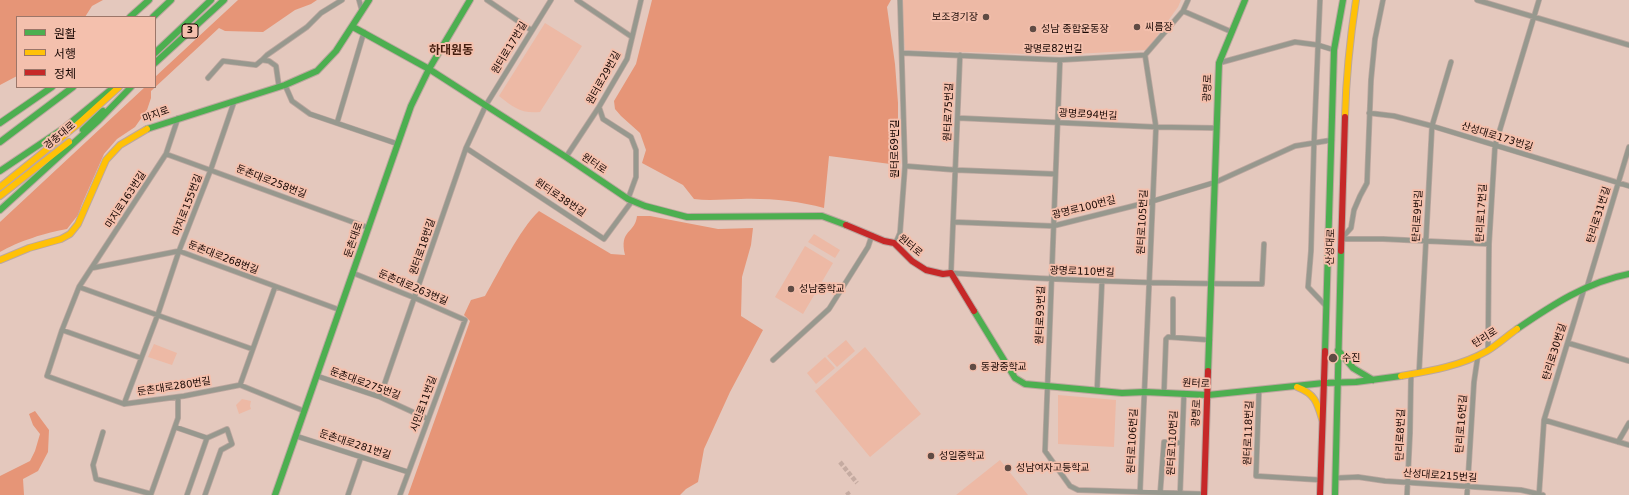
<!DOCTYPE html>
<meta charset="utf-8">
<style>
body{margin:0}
#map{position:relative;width:1629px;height:495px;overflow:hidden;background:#e4c8bd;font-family:"DejaVu Sans","Noto Sans KR",sans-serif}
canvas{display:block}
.legend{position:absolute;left:16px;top:16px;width:140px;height:72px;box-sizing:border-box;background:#f4c0ad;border:1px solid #9c7669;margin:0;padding:5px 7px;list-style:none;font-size:12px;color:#180703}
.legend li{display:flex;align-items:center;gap:8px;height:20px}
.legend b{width:20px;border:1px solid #9c7669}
</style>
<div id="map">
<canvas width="1629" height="495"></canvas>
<ul class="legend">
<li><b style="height:5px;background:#4caf50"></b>원활</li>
<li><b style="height:5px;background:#ffc107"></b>서행</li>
<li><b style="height:5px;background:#c62828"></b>정체</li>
</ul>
</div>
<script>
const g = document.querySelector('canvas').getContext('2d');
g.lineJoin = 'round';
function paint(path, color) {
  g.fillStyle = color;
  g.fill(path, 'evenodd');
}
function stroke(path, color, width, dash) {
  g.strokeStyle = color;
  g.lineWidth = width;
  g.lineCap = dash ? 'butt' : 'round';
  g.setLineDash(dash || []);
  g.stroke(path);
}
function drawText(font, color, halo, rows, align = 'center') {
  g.font = font + ' "DejaVu Sans","Noto Sans KR",sans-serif';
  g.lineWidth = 4;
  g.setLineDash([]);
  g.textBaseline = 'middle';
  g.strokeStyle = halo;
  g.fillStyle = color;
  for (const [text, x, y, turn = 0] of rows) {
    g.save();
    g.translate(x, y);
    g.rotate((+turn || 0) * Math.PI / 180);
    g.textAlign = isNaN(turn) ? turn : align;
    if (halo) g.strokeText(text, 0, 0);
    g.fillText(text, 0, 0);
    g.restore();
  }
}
const green = new Path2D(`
 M 900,0 L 1181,0 L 1178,7 L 1147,50 L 1057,55 L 905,50 Z
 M 545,23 L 582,46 L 540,112 C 521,114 513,107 499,96 Z
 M 814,234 L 840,250 L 835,258 L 808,242 Z
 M 805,246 L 833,263 L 803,314 L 775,297 Z
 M 846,340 L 855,351 L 837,367 L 827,356 Z
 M 154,344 L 177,353 L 172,365 L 148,357 Z
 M 865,347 L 921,414 L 870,457 L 815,391 Z
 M 825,357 L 835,368 L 816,384 L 807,373 Z
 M 1058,395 L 1116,400 L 1114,447 L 1058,444 Z
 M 242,399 L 251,401 L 250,406 L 251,409 L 239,414 L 236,405 Z
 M 1000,460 L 1028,495 L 956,495 Z`);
const forest = new Path2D(`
 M 0,0 L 103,0 L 92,6 L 85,17 L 17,17 L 17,76 L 0,85 Z
 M 238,0 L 317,0 L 311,4 L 295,10 L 263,32 L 225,31 L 219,28 L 151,91 L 151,98 L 147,110 L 135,127 L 117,139 L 104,154 L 82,204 L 78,215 L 67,229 C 47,232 17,242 0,252 L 0,222 L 145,87 L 155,87 L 155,77 Z
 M 652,0 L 891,0 L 887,7 L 895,64 L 898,103 L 898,165 L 829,156 L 824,208 C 798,201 768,198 741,199 C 725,199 710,201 694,199 L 683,185 L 642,163 L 646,150 L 640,133 L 621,116 L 615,109 L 614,101 L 636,64 Z
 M 539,211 L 611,254 L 625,255 C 619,229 635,234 637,216 L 650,216 L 718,229 L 753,228 L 751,245 L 742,277 L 741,316 L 763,330 L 730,392 L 704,449 L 698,482 L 686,489 L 680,495 L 408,495 L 470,321 L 464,315 L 471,300 L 485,296 C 499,272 519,230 539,211 Z
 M 35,411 L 49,430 L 48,452 L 38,471 L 23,479 L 24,495 L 0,495 L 0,476 L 30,461 L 35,451 L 40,434 L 33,425 L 29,414 Z`);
const streetTunnel = new Path2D(`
 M 840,462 L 857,483
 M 847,492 L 849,495`);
const street = new Path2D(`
 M 359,0 L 362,11
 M 487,0 L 531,30
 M 577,0 L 632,37
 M 1320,0 L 1318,45 L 1334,50
 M 1477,0 L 1629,45
 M 1183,11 L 1232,32
 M 903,53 L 1060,60 L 1145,55 L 1183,11 L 1188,0
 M 960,55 L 951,273 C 1055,280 1158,284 1262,284 L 1264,244
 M 262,60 L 267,55 L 307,27 L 321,13 L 342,0
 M 1060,60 L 1045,451 L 1070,486 L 1078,490 L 1204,494
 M 1219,63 L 1295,42 L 1318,45 L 1314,143 L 1311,251 L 1308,287 L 1326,306
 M 208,78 L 223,61 L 256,65 L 262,60 L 269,61 L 276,66 L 279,87
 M 285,85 L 292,101 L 310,114 L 398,144
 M 599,107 L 603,119 L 631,137 L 636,150 L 636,177 L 628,199
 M 1369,113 L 1394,116 L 1432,126 L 1629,186
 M 178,118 L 166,154 L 79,287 L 62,330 L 47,376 L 124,404 L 184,396 L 240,385 L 304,411
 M 958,118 L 1156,127 L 1217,128
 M 337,123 L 364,32
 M 466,148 L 604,239 L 632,201
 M 166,154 L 369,228
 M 566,157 L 599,107 L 627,59 L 641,0
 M 905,166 L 956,170 L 1055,174
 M 953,222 L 1053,226 L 1153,201 L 1216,182 L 1295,146 L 1332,140
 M 1342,238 L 1351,228 L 1354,210 L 1360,196 L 1367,183 L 1371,80 L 1375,39 L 1383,0
 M 1341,239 L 1383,239 L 1489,244
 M 894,243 L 897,240 L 900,233 L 905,166 L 900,0
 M 92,268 L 179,251 L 340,310
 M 353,273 L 415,298 L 465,320 L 400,495
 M 79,287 L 252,349
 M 1587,287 L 1629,147
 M 62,330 L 141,358
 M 1173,336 L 1173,299
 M 1568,343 L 1629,361
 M 1488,350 L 1489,244 L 1495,146 L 1539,0
 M 773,360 L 829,309 L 868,247 L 872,235
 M 1419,373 L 1432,126 L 1451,62
 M 317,376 L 380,397 L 428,419
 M 240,385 L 275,287
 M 1097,391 L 1102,281
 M 1259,391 L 1256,476 L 1321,480
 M 1164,392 L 1166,339 L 1168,337 L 1210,340
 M 380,397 L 466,148 L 486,105 L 551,0
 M 124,404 L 158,314 L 179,251 L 211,169 L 234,102
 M 1544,420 L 1629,445
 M 175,427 L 207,438 L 187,495
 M 103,432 L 93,465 L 96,479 L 151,494 L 178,418 L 178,397
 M 296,436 L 408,472
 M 1618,442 L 1629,423
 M 1336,478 L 1358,477 L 1385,481 L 1521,490 L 1543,495
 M 1140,492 L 1156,127 L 1145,55
 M 205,495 L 221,450 L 232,444 L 227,429 L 207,438
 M 348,495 L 361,457
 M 1160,495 L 1164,442 L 1182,443
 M 1180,495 L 1184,393
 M 1407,495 L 1410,433 L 1411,375
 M 1467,495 L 1474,382 L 1478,355
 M 1539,495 L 1544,420 L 1584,289`);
const fast = new Path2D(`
 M 130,17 L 149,0
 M 153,17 L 171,0
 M 353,27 L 429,69 L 566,157 L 628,199 L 645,206 L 687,217 L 822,216 L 846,225
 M 155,53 L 211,0
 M 155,63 L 224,0
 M 155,63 L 156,62
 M 0,123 L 52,87
 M 147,129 L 285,85 L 317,71 L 336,51 L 369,0
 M 83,130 L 103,111
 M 0,142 L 73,87
 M 0,171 L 64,128 L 114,87
 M 0,210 L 99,120 L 131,87
 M 974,311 L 1015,378 L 1025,384 L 1122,393 L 1145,392 L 1208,395 L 1324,383 L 1356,382 L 1401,376
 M 1517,329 C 1552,305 1587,282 1629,274
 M 1338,350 L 1353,368 L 1373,380
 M 1325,351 L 1334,50 L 1343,0
 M 1208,371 L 1219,63 L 1245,0
 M 275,495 L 411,106 L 429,69 L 470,0
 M 1335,495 L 1341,251`);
const slow = new Path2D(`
 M 1345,117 C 1346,78 1350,39 1356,0
 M 0,187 L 77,125 L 119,87
 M 0,196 L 69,142
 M 0,260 L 29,248 L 61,239 L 70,234 L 78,224 L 106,160 L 120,145 L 147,129
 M 1401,376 C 1430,371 1461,366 1487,351 C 1497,345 1507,336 1517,329
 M 1297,387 C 1315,394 1317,402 1322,419`);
const jam = new Path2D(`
 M 846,225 L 884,241 L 894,243 L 912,261 L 926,270 L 943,274 L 951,273 L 974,311
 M 1341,251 L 1345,117
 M 1204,495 L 1208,371
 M 1320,495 L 1325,351`);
const markers = [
 [986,17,4,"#5f4b44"],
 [1137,27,4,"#5f4b44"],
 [1033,29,4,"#5f4b44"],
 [791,289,4,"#5f4b44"],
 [1333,358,5,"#5f4b44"],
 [973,367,4,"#5f4b44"],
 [931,456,4,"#5f4b44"],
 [1008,468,4,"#5f4b44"]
];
const shields = [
 [190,31,16]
];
const shieldNames = [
 ["3",190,31]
];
const poiNames = [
 ["보조경기장",978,17,"right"],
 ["씨름장",1145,27],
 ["성남 종합운동장",1041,29],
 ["성남중학교",799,289],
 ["수진",1342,358],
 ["동광중학교",981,367],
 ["성일중학교",939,456],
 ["성남여자고등학교",1016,468]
];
const streetNames = [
 ["원터로17번길",510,48,-59],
 ["광명로82번길",1053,49],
 ["원터로29번길",604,78,-61],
 ["광명로",1208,88,-88],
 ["원터로75번길",949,112,-88],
 ["마지로",156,115,-20],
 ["광명로94번길",1088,115,3],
 ["경충대로",60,136,-40],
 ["산성대로173번길",1497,137,17],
 ["원터로69번길",895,149,-90],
 ["원터로",594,164,34],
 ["둔촌대로258번길",271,182,21],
 ["원터로38번길",560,198,34],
 ["마지로163번길",126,200,-57],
 ["마지로155번길",188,205,-69],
 ["광명로100번길",1084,208,-14],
 ["탄리로17번길",1482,213,-87],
 ["탄리로31번길",1599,215,-73],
 ["탄리로9번길",1418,216,-87],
 ["원터로105번길",1143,222,-87],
 ["둔촌대로",354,240,-71],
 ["원터로",910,246,39],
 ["원터로18번길",423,247,-71],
 ["산성대로",1331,247,-88],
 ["둔촌대로268번길",223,258,21],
 ["광명로110번길",1082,272,2],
 ["둔촌대로263번길",413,288,23],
 ["원터로93번길",1041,315,-88],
 ["탄리로",1485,338,-32],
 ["탄리로30번길",1555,352,-73],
 ["둔촌대로275번길",365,384,20],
 ["원터로",1196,384,3],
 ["둔촌대로280번길",174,387,-9],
 ["시민로11번길",424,404,-70],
 ["광명로",1197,413,-87],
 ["탄리로16번길",1462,424,-86],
 ["원터로118번길",1249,433,-88],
 ["탄리로8번길",1401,435,-88],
 ["원터로106번길",1133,441,-87],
 ["원터로110번길",1173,443,-87],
 ["둔촌대로281번길",355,445,18],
 ["산성대로215번길",1440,476,4]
];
const quarterNames = [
 ["하대원동",451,51]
];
paint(green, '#edb9a5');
paint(forest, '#e69577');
stroke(streetTunnel, '#c5aba1', 4.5, [4.5, 2]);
stroke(street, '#bca79f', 6);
stroke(fast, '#bca79f', 8);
stroke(slow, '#bca79f', 8);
stroke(jam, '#bca79f', 8);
stroke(street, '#97988e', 4.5);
stroke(fast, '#4caf50', 6);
stroke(slow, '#ffc107', 6);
stroke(jam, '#c62828', 6);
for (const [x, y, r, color] of markers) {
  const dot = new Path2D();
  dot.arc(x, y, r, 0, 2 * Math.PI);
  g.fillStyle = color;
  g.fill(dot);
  stroke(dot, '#f4c0ad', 1.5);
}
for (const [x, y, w] of shields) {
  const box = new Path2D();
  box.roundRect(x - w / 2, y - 7, w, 14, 3);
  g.fillStyle = '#f4c0ad';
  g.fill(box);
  stroke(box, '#180703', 1);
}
drawText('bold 9px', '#180703', null, shieldNames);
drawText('10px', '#180703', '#f4c0ad', poiNames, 'left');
drawText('10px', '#180703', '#f4c0ad', streetNames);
drawText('bold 12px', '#441d0e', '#f4c0ad', quarterNames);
</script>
